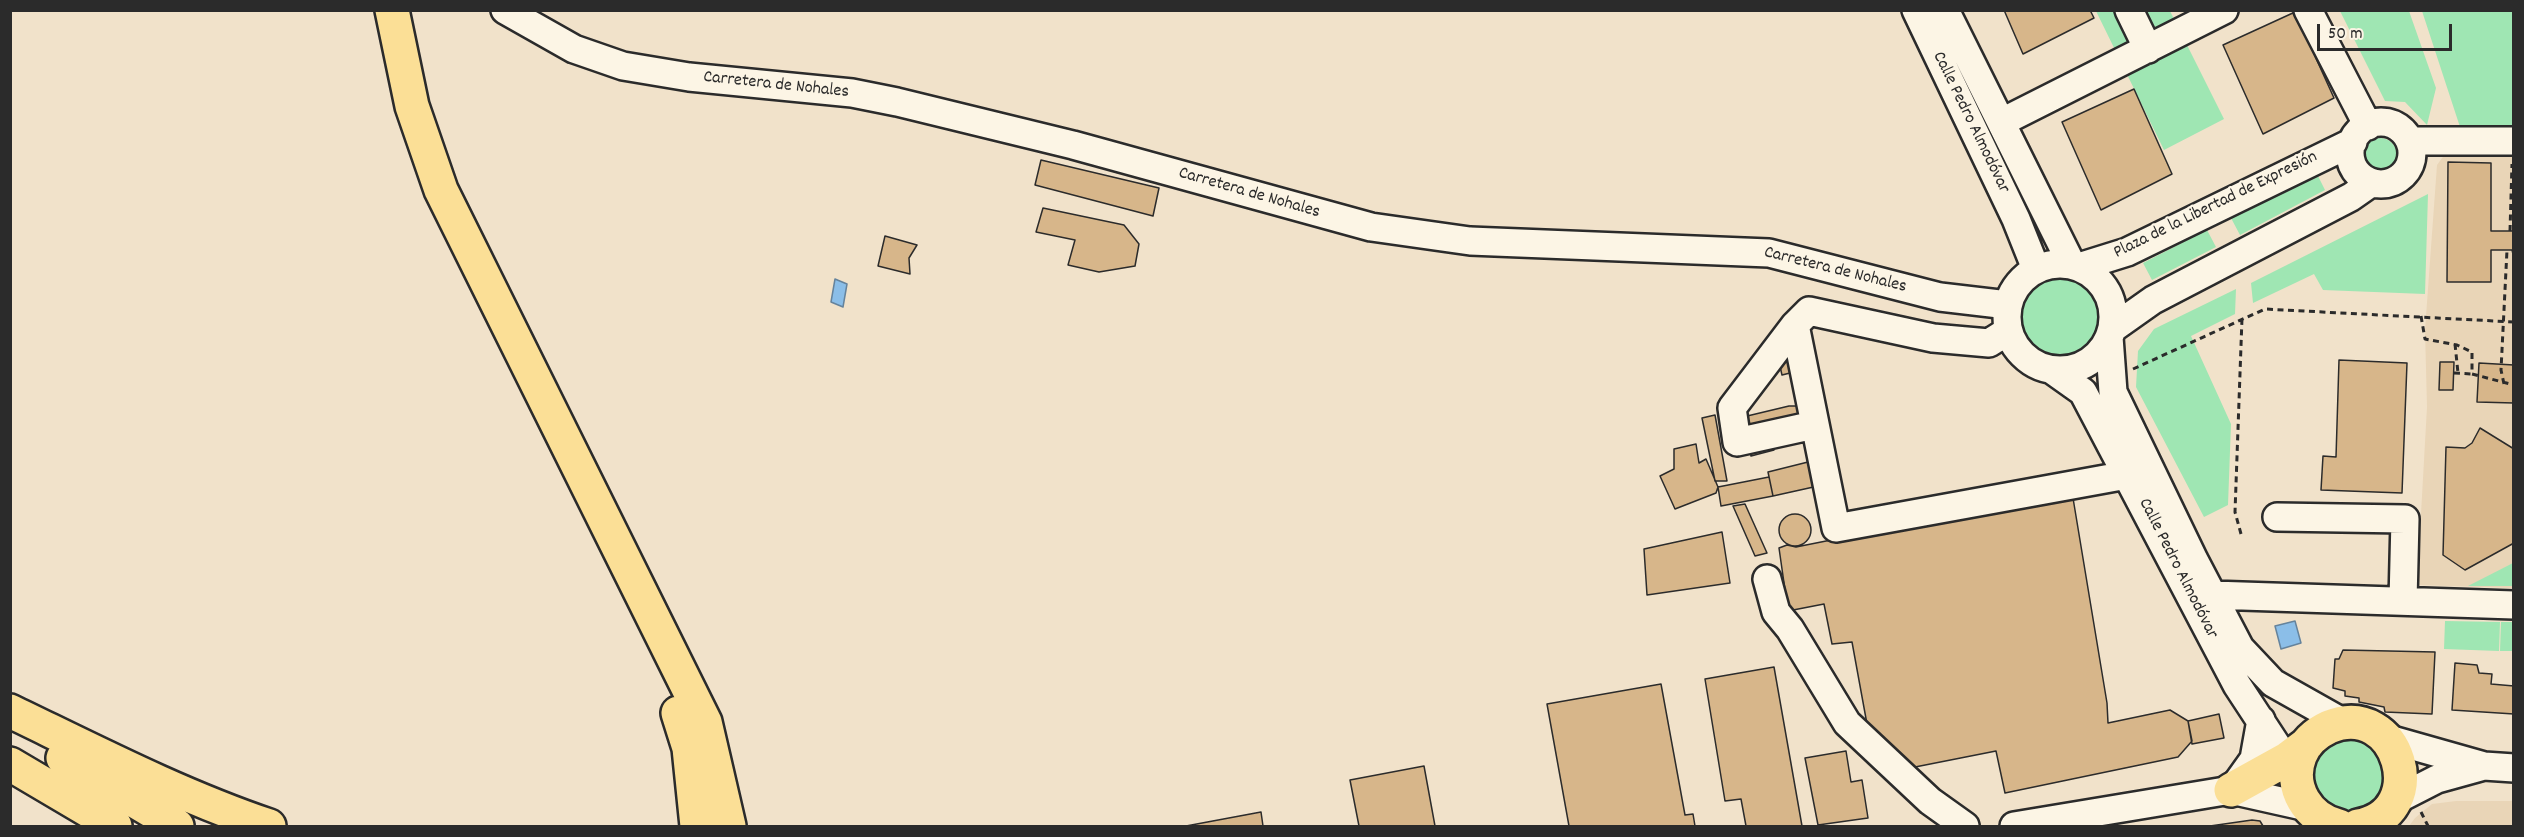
<!DOCTYPE html>
<meta charset="utf-8">
<style>
body{margin:0}
#map{position:relative;width:2524px;height:837px;overflow:hidden;background:#f1e2ca;font-family:Dekko,sans-serif}
canvas{display:block}
.frame{position:absolute;inset:0;border:12px solid #2b2b2b;pointer-events:none}
.scale{position:absolute;left:2317px;top:24px;width:135px;height:27px;box-sizing:border-box;border:3px solid #2b2b2b;border-top:0;padding-left:8px;font-size:18px;line-height:21px;white-space:nowrap;color:#2b2b2b;-webkit-text-stroke:4px #fcf5e5;paint-order:stroke}
</style>
<div id="map">
<canvas width="2524" height="837"></canvas>
<div class="frame"></div>
<div class="scale">50 m</div>
</div>
<script>
const g = document.querySelector('canvas').getContext('2d');
g.lineJoin = 'round';
function paint(path, color) {
  g.fillStyle = color;
  g.fill(path, 'evenodd');
}
function stroke(path, color, width, dash) {
  g.strokeStyle = color;
  g.lineWidth = width;
  g.lineCap = dash ? 'butt' : 'round';
  g.setLineDash(dash || []);
  g.stroke(path);
}
function drawText(font, color, halo, rows, align = 'center') {
  g.font = font + ' Dekko,sans-serif';
  g.lineWidth = 4.5;
  g.setLineDash([]);
  g.textBaseline = 'middle';
  g.strokeStyle = halo;
  g.fillStyle = color;
  for (const [text, x, y, turn = 0] of rows) {
    g.save();
    g.translate(x, y);
    g.rotate((+turn || 0) * Math.PI / 180);
    g.textAlign = isNaN(turn) ? turn : align;
    if (halo) g.strokeText(text, 0, 0);
    g.fillText(text, 0, 0);
    g.restore();
  }
}
const built = new Path2D(`
 M 2450,11 L 2513,11 L 2513,588 L 2417,585 L 2427,407 L 2425,330 L 2437,165 L 2469,121 Z
 M 2456,801 L 2513,801 L 2513,826 L 2409,826 L 2415,818 L 2432,804 Z`);
const green = new Path2D(`
 M 2096,11 L 2170,11 L 2224,119 L 2164,150 Z
 M 2340,11 L 2409,11 L 2436,88 L 2427,125 L 2405,102 L 2385,101 Z
 M 2422,11 L 2513,11 L 2513,127 L 2460,127 Z
 M2363 155a17 17 0 1 1 34 0a17 17 0 1 1-34 0Z
 M 2317,174 L 2325,190 L 2240,235 L 2231,218 Z
 M 2428,194 L 2425,294 L 2323,290 L 2314,274 L 2253,303 L 2251,283 Z
 M 2207,230 L 2216,247 L 2152,280 L 2143,263 Z
 M2020 317a39 39 0 1 1 78 0a39 39 0 1 1-78 0Z
 M 2236,289 L 2235,314 L 2191,336 L 2231,424 L 2228,505 L 2204,517 L 2136,387 L 2138,351 L 2154,329 Z
 M 2513,563 L 2513,586 L 2468,586 Z
 M 2445,621 L 2500,622 L 2499,651 L 2444,649 Z
 M 2501,622 L 2513,622 L 2513,651 L 2500,651 Z
 M2310 775a37 37 0 1 1 74 0a37 37 0 1 1-74 0Z`);
const water = new Path2D(`
 M 835,279 L 847,284 L 843,307 L 831,302 Z
 M 2295,621 L 2301,643 L 2281,649 L 2275,626 Z`);
const building = new Path2D(`
 M 2004,10 L 2090,10 L 2094,18 L 2023,54 Z
 M 2295,12 L 2334,98 L 2263,134 L 2223,45 Z
 M 2134,89 L 2172,174 L 2101,210 L 2062,122 Z
 M 1041,160 L 1159,188 L 1153,216 L 1035,185 Z
 M 2448,162 L 2491,163 L 2491,231 L 2514,231 L 2514,258 L 2512,250 L 2491,250 L 2491,282 L 2447,282 Z
 M 1043,208 L 1124,225 L 1139,244 L 1135,266 L 1099,272 L 1068,265 L 1075,240 L 1036,232 Z
 M 885,236 L 917,245 L 909,258 L 910,274 L 878,266 Z
 M 1790,350 L 1794,372 L 1782,375 L 1777,353 Z
 M 2339,360 L 2407,363 L 2402,493 L 2321,490 L 2323,456 L 2336,457 Z
 M 2440,362 L 2454,362 L 2453,390 L 2439,390 Z
 M 2479,363 L 2514,365 L 2514,403 L 2477,402 Z
 M 1789,406 L 1802,406 L 1805,427 L 1768,429 L 1774,450 L 1751,456 L 1743,417 Z
 M 1715,415 L 1727,481 L 1715,481 L 1702,418 Z
 M 2480,428 L 2514,449 L 2514,543 L 2465,570 L 2443,555 L 2446,447 L 2465,448 L 2472,443 Z
 M 1696,444 L 1699,463 L 1706,459 L 1718,487 L 1716,493 L 1675,509 L 1660,476 L 1674,469 L 1674,449 Z
 M 1812,461 L 1818,486 L 1773,496 L 1768,472 Z
 M 1769,477 L 1773,496 L 1721,506 L 1718,487 Z
 M 2072,492 L 2107,703 L 2108,723 L 2170,710 L 2188,721 L 2192,741 L 2178,757 L 2005,793 L 1996,751 L 1910,768 L 1869,735 L 1852,642 L 1832,644 L 1824,604 L 1788,611 L 1779,548 L 1787,545 L 1796,547 Z
 M 1745,504 L 1767,553 L 1755,556 L 1733,506 Z
 M1779 530a16 16 0 1 1 32 0a16 16 0 1 1-32 0Z
 M 1722,532 L 1730,583 L 1647,595 L 1644,549 Z
 M 2343,650 L 2435,652 L 2432,714 L 2385,712 L 2384,707 L 2359,702 L 2359,698 L 2345,696 L 2345,691 L 2333,688 L 2335,659 L 2339,659 Z
 M 2455,663 L 2477,665 L 2479,673 L 2492,674 L 2491,684 L 2514,686 L 2514,714 L 2452,710 Z
 M 1774,667 L 1802,826 L 1746,826 L 1741,799 L 1725,801 L 1705,679 Z
 M 1661,684 L 1685,815 L 1693,814 L 1695,826 L 1569,826 L 1547,704 Z
 M 2219,714 L 2224,738 L 2192,744 L 2188,721 Z
 M 1846,751 L 1851,782 L 1862,780 L 1868,818 L 1818,825 L 1805,758 Z
 M 1424,766 L 1435,826 L 1359,826 L 1350,780 Z
 M 1261,812 L 1263,826 L 1186,826 Z
 M 2252,820 L 2260,821 L 2263,826 L 2210,826 Z`);
const path = new Path2D(`
 M 2510,231 L 2512,164
 M 2421,316 L 2425,339 L 2457,345 L 2472,352 L 2472,374 L 2514,385
 M 2455,344 L 2458,373
 M 2133,369 L 2265,309 L 2514,322
 M 2454,373 L 2472,374
 M 2504,384 L 2501,370 L 2507,250
 M 2241,534 L 2235,512 L 2242,318
 M 2421,812 L 2428,826`);
const minor = new Path2D(`
 M 505,10 L 574,49 L 623,66 L 689,77 L 852,93 L 897,102 L 1073,145 L 1371,227 L 1470,241 L 1769,253 L 1940,297 L 2008,305
 M 1916,10 L 2016,219 L 2036,269
 M 1945,10 L 2072,265
 M 2129,10 L 2148,49
 M 2308,10 L 2368,126
 M 2002,122 L 2224,10
 M2350 153a31 31 0 1 1 62 0a31 31 0 1 1-62 0Z
 M 2410,141 L 2514,141
 M2007 317a53 53 0 1 1 106 0a53 53 0 1 1-106 0Z
 M 2079,267 L 2127,252 L 2353,142
 M 1795,325 L 1732,408 L 1737,442 L 1814,425
 M 2112,329 L 2153,300 L 2351,197 L 2371,183
 M 2008,331 L 1989,343 L 1933,338 L 1809,311 L 1795,325 L 1836,528 L 2127,475
 M 2109,337 L 2113,392 L 2194,560 L 2240,648 L 2273,683 L 2344,723
 M 2052,370 L 2083,392 L 2237,685 L 2296,775
 M 2277,517 L 2405,519 L 2403,601
 M 1767,579 L 1776,612 L 1790,629 L 1847,723 L 1930,801 L 1965,826
 M 2212,595 L 2514,605
 M 2385,738 L 2484,766 L 2514,768
 M 2234,787 L 2254,759 L 2261,720
 M 2394,801 L 2437,779 L 2484,766
 M 2014,826 L 2231,790 L 2307,807`);
const major = new Path2D(`
 M 392,10 L 412,106 L 441,190 L 705,722 L 729,826
 M 678,713 L 689,748 L 697,826
 M 2231,790 L 2287,759 L 2307,744
 M 2339,826 C 2308,819 2288,787 2300,756 C 2305,743 2316,733 2329,727 C 2399,698 2433,813 2358,826`);
const highway = new Path2D(`
 M 10,711 C 95,752 180,796 269,826
 M 63,758 L 177,826
 M 10,764 L 115,826`);
const streetNames = [
 ["Carretera de Nohales",776,86,6],
 ["Calle Pedro Almodóvar",1970,123,64],
 ["Carretera de Nohales",1249,194,16],
 ["Plaza de la Libertad de Expresión",2216,206,-26],
 ["Carretera de Nohales",1835,271,14],
 ["Calle Pedro Almodóvar",2177,569,63]
];
paint(built, '#e9d5b7');
paint(green, '#9fe6b3');
paint(water, '#8bbee8');
stroke(water, '#65839c', 1.5);
paint(building, '#d7b68a');
stroke(building, '#2b2b2b', 1.5);
stroke(minor, '#2b2b2b', 32);
stroke(major, '#2b2b2b', 38);
stroke(highway, '#2b2b2b', 38);
stroke(path, '#2b2b2b', 3, [6, 4.5]);
stroke(minor, '#fcf5e5', 27);
stroke(major, '#fbdf96', 33);
stroke(highway, '#fbdf96', 33);
drawText('18px', '#2b2b2b', '#fcf5e5', streetNames);
</script>
